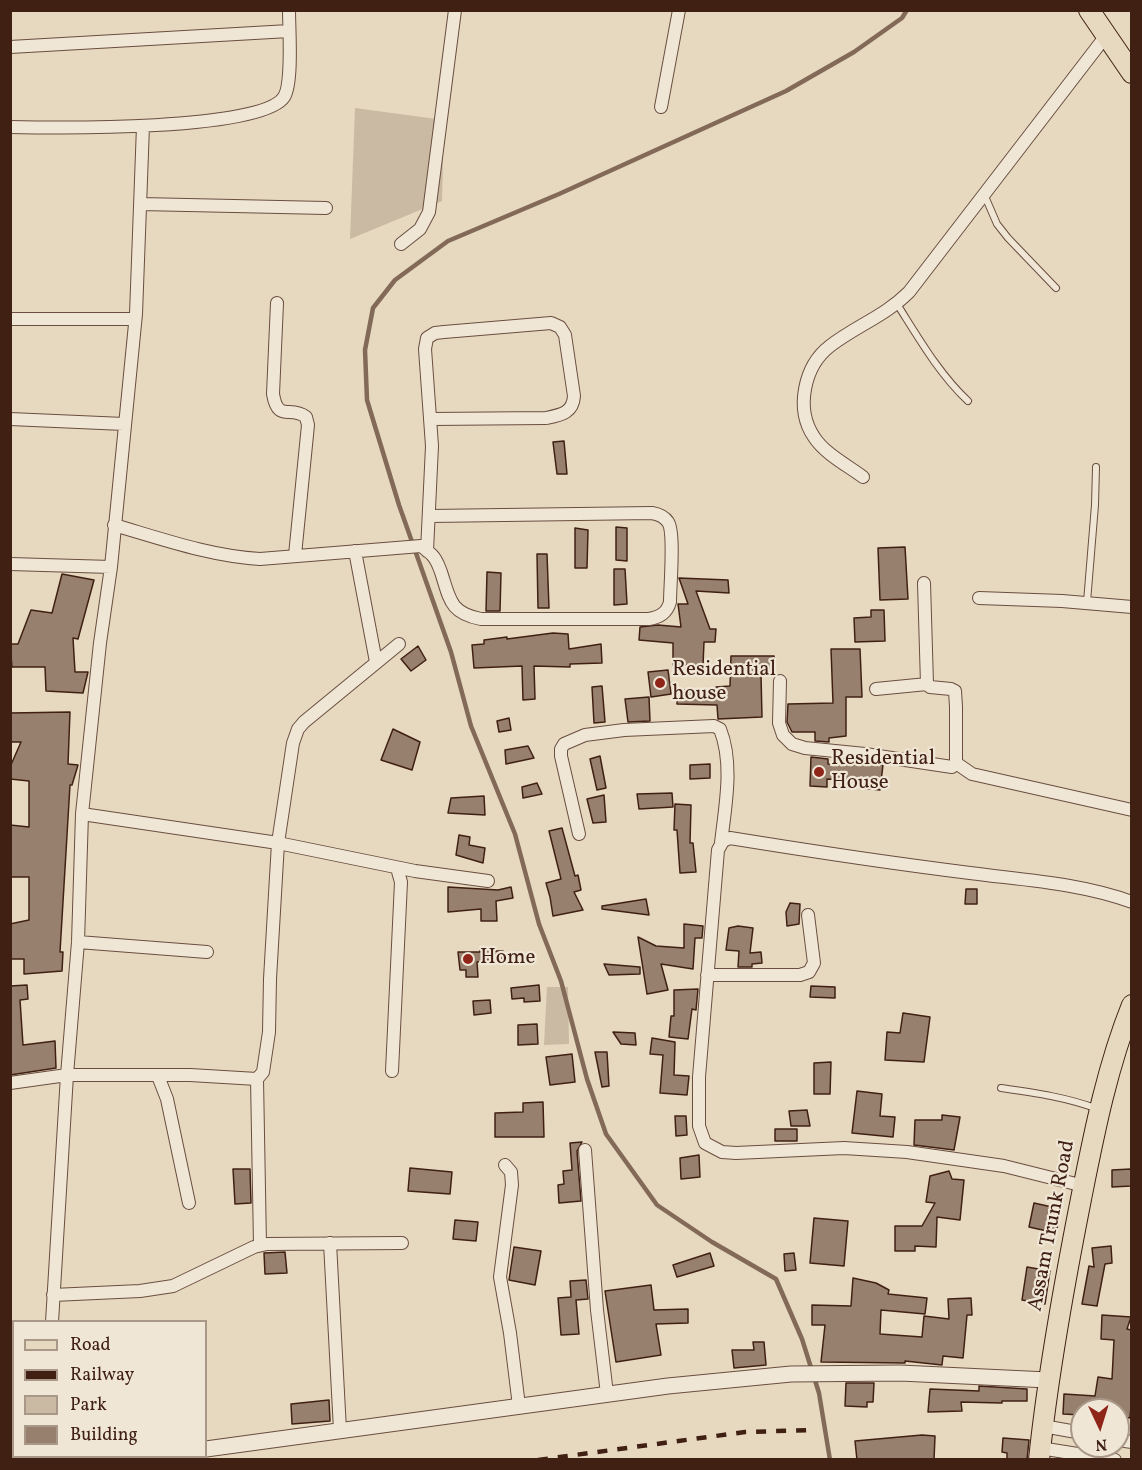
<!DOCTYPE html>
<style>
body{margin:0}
#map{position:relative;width:1142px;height:1470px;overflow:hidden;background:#e6d9c0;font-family:Vollkorn,serif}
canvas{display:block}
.frame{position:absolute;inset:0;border:12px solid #412014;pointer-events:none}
.legend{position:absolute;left:12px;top:1320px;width:195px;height:138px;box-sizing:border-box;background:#efe6d6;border:2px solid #a99788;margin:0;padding:8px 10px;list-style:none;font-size:18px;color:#412014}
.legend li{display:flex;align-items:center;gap:12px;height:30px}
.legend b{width:30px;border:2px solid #a99788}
.north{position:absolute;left:1070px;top:1398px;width:60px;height:60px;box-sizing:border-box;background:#efe6d6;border:2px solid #a99788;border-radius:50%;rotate:176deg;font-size:16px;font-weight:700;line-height:24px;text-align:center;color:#412014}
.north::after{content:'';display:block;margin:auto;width:21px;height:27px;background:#8f2418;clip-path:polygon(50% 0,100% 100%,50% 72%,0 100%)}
</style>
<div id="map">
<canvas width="1142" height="1470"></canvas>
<div class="frame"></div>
<ul class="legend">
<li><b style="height:8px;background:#e6d9c0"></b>Road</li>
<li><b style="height:8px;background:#412014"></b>Railway</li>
<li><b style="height:16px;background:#cabaa3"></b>Park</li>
<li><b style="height:16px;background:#97806d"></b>Building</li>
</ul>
<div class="north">N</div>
</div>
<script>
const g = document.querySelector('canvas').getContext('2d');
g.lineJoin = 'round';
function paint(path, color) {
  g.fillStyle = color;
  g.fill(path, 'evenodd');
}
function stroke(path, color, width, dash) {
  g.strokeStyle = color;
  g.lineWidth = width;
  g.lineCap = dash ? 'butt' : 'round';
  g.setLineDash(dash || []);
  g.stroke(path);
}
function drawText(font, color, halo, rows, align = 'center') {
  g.font = font + ' Vollkorn,serif';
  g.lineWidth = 4.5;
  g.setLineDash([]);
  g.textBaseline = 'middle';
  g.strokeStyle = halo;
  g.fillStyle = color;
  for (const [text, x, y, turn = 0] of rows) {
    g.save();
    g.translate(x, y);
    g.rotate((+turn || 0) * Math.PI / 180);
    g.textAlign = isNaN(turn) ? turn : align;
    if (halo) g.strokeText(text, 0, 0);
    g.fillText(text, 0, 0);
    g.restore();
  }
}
const green = new Path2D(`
 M 355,108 L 444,120 L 442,201 L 350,239 Z
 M 547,987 L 568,987 L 569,1044 L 544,1045 Z`);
const stream = new Path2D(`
 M 830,1460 L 819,1393 L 802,1339 L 776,1279 L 712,1242 L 657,1205 L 606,1134 L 587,1079 L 561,981 L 539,924 L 515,834 L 471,726 L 451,652 L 399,505 L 367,400 L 365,350 L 373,308 L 395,280 L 448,241 L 559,194 L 786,91 L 854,52 L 902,18 L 907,10`);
const building = new Path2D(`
 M 564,441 L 567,474 L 557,474 L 553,442 Z
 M 616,527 L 627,528 L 627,561 L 616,560 Z
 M 575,528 L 588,530 L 587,568 L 575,568 Z
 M 905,547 L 908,599 L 880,600 L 878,548 Z
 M 537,554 L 547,554 L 549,608 L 538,608 Z
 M 614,569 L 625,569 L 627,604 L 614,605 Z
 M 487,572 L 501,573 L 500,611 L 486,611 Z
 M 62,574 L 94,580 L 78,639 L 73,638 L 75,672 L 88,672 L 83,693 L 46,691 L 45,667 L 12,667 L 10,644 L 18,644 L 31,610 L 52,613 Z
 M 679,578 L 728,580 L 729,593 L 696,591 L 710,629 L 716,629 L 715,642 L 704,642 L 703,665 L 673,665 L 673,643 L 639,640 L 640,627 L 658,625 L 681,627 L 678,604 L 688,604 Z
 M 871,610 L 884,610 L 885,641 L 855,642 L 854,618 L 871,617 Z
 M 553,633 L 568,634 L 569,649 L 601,644 L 602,663 L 570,664 L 570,667 L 534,666 L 535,699 L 523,700 L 522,666 L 474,668 L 472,645 L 484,644 L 484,640 L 507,637 L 507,639 Z
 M 418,646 L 426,660 L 411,671 L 401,659 Z
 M 831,649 L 860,649 L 862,697 L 846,697 L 846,736 L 829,738 L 829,742 L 815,741 L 815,732 L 792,732 L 787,722 L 788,704 L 833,703 Z
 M 731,656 L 774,656 L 774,675 L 761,675 L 762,717 L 718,719 L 717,705 L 677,704 L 678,690 L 716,691 L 716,687 L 730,686 Z
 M 668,670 L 671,694 L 651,697 L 648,672 Z
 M 602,686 L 605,722 L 594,723 L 592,687 Z
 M 649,697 L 650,721 L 628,722 L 625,699 Z
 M 70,712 L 68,764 L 78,765 L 72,785 L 70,785 L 60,952 L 63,952 L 62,971 L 24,974 L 24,959 L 10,959 L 10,924 L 29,920 L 29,877 L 10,877 L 10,825 L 29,827 L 29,781 L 10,779 L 10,767 L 21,742 L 10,742 L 10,713 Z
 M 509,718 L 511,730 L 499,732 L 497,721 Z
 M 393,729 L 420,742 L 412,770 L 381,760 Z
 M 528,746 L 534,758 L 506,764 L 505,750 Z
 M 600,756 L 606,788 L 597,790 L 590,759 Z
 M 811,757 L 828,759 L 828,764 L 863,765 L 863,763 L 883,765 L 880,790 L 860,788 L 861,780 L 827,779 L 827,787 L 810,786 Z
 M 710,764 L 710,778 L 690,779 L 690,765 Z
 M 537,783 L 542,794 L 523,798 L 522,787 Z
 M 672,793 L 673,807 L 639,809 L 637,794 Z
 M 604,795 L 606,822 L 593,823 L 587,799 Z
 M 484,796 L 485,815 L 448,813 L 451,798 Z
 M 675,804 L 691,805 L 690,843 L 693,843 L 696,872 L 680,873 L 677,830 L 674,830 Z
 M 562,828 L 575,876 L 578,875 L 581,890 L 574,892 L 583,910 L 553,916 L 550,897 L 546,883 L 561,879 L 549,831 Z
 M 459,835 L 470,837 L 469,845 L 485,848 L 483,863 L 456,855 Z
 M 448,887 L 498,890 L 511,887 L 513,898 L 496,901 L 497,921 L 481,921 L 481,909 L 448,912 Z
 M 966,889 L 977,889 L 977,904 L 965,904 Z
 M 646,899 L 649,915 L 602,909 L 602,906 Z
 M 790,903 L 800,904 L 799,924 L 787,926 L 786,912 Z
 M 684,924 L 703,926 L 702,938 L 695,938 L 693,969 L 661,964 L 668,990 L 647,994 L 638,937 L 656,946 L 684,948 Z
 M 738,926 L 753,928 L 750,953 L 761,952 L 762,963 L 752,964 L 752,967 L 738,967 L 739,951 L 726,950 L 729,928 Z
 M 492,947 L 492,951 L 503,951 L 503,958 L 477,962 L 478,977 L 466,977 L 466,970 L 460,970 L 458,952 L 480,952 L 480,948 Z
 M 604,964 L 640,967 L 640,974 L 609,975 Z
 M 27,985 L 28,999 L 20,1000 L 23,1045 L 55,1041 L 56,1068 L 10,1075 L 10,986 Z
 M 539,985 L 540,1001 L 524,1002 L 524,998 L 512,999 L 511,988 Z
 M 811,986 L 835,987 L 835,998 L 810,997 Z
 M 698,989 L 696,1010 L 692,1009 L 688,1039 L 669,1037 L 671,1016 L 674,1016 L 674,990 Z
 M 490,1000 L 491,1013 L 474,1015 L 473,1001 Z
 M 903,1013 L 930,1017 L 924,1062 L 885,1060 L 887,1032 L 900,1033 Z
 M 537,1024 L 538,1044 L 518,1045 L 518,1025 Z
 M 613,1032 L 635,1033 L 636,1045 L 621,1044 Z
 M 652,1038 L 675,1042 L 674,1075 L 689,1076 L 687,1095 L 660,1093 L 663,1055 L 650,1054 Z
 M 595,1052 L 607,1052 L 609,1086 L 602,1087 Z
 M 572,1054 L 575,1082 L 550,1085 L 546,1057 Z
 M 831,1062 L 830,1094 L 814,1094 L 814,1063 Z
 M 857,1091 L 882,1094 L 880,1116 L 895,1117 L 893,1137 L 852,1133 Z
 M 543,1102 L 544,1137 L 495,1137 L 495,1113 L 523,1112 L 523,1103 Z
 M 807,1110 L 810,1126 L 791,1126 L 789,1111 Z
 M 942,1115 L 960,1117 L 954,1150 L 914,1145 L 915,1120 L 942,1120 Z
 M 675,1116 L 686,1116 L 687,1135 L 676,1136 Z
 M 775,1129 L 797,1129 L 797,1141 L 775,1141 Z
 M 582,1142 L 577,1151 L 581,1201 L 559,1203 L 558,1185 L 564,1184 L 563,1171 L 572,1170 L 570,1143 Z
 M 699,1155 L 700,1177 L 681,1179 L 680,1158 Z
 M 410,1168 L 452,1172 L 450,1194 L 408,1191 Z
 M 233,1169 L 250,1169 L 251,1203 L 235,1204 Z
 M 1131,1169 L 1131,1186 L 1112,1187 L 1112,1170 Z
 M 949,1171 L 952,1179 L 964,1180 L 960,1220 L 937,1217 L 936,1247 L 915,1246 L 915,1251 L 895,1251 L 895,1226 L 922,1226 L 935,1203 L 926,1202 L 930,1176 Z
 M 1034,1203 L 1061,1209 L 1056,1233 L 1029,1227 Z
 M 814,1218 L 848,1221 L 844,1266 L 810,1263 Z
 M 455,1220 L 478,1222 L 476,1241 L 453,1239 Z
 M 1111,1246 L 1112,1263 L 1105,1264 L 1097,1306 L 1082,1304 L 1089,1266 L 1094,1267 L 1092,1248 Z
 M 514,1247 L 541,1251 L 535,1285 L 509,1280 Z
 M 285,1252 L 287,1273 L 265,1274 L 264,1253 Z
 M 710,1253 L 714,1266 L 677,1277 L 673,1265 Z
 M 794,1253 L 796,1270 L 785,1271 L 784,1254 Z
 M 1027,1267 L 1050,1271 L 1045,1304 L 1022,1300 Z
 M 853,1278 L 876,1283 L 889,1290 L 888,1294 L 927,1298 L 925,1314 L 881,1310 L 880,1334 L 922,1337 L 924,1316 L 949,1319 L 948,1299 L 971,1298 L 972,1315 L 967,1315 L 963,1358 L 943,1356 L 942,1365 L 905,1361 L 905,1363 L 821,1362 L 825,1325 L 812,1325 L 812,1305 L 851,1306 Z
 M 586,1280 L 588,1299 L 576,1300 L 579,1334 L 561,1335 L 558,1298 L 571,1297 L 570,1281 Z
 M 651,1285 L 654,1310 L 688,1309 L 688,1323 L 656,1324 L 661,1355 L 616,1362 L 605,1291 Z
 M 1102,1315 L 1131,1317 L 1127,1329 L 1131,1330 L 1131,1406 L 1130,1418 L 1118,1416 L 1118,1410 L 1082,1410 L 1082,1415 L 1063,1414 L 1064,1394 L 1095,1396 L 1098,1377 L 1112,1379 L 1114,1340 L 1101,1339 Z
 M 753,1342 L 764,1342 L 766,1365 L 734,1368 L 732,1350 L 754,1350 Z
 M 846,1383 L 874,1383 L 873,1402 L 867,1402 L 867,1407 L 845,1406 Z
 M 979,1386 L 1027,1389 L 1027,1401 L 1002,1401 L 1002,1403 L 961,1402 L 962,1411 L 928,1412 L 930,1389 L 979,1391 Z
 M 329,1400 L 330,1421 L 292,1424 L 291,1404 Z
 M 922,1435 L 935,1436 L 934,1460 L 857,1460 L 855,1441 Z
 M 1003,1438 L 1029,1440 L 1027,1460 L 1007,1460 L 1007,1453 L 1002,1452 Z`);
const service = new Path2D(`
 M 984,194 L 997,224 L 1008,238 L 1056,288
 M 897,304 C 918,337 939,374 968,401
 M 1087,602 L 1095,505 L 1096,467
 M 1001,1088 C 1036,1093 1065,1097 1098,1109`);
const minor = new Path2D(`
 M 10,47 L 289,31
 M 661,107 L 679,10
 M 10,127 C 55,128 262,131 284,97 C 293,83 289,29 289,10
 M 141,204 L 326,208
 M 401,244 L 420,229 L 429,212 L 455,10
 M 277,303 L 273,394 C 278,423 290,405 306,417 L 308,425 L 295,555
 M 10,319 L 135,319
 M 10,419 L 124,424
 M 863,477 C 847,465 825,454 814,437 C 795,409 804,366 830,346 C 856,326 885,316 909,292 L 1105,37
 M 114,525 C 162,539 210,556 260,559 L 421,546 C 425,549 429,552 432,555 C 437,560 439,567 441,572 C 450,600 450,613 481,619 L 649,619 C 660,617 667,613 670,602 C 670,586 675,532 668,522 C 664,516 658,514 652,513 L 430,516
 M 355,551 L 376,662
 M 427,551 L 432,446 L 425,349 L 427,338 L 435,333 L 444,332 L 551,323 L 560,327 L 565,335 L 574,396 C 573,413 561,415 546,418 L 430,419
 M 10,564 L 111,567
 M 924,583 L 927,684 L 930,687 L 951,689 L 955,691 L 956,707 L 956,763 L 972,774 L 1132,810
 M 979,598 L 1062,601 L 1132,607
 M 780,681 L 779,723 L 783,735 L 792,744 L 805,748 L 865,754 L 952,767 L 956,763
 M 876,689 L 927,684
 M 82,814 L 278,843 L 415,871 L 488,881
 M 579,834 L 561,756 L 561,749 L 564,744 L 585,735 L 624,730 L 714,726 L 720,729 C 734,764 725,807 721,843
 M 78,942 L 207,952
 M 707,975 L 800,975 L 809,972 L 814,963 L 808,915
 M 392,1071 L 401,882 L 397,868
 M 158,1076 L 167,1099 L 189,1203
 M 257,1079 L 260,1245
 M 10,1083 L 67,1075 L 190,1075 L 257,1079 L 263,1072 L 269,1032 L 270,979 L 278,843 L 293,743 L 298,729 L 304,722 L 399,644
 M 585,1150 L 597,1310 L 607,1394
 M 505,1165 L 511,1172 L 512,1185 L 500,1277 L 510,1333 L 519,1406
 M 1084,1186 L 1004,1166 L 907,1152 L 844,1148 L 736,1153 L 722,1152 L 705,1143 L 699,1126 L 699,1077 L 718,850 L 723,841 L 730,838 C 810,851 890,863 970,873 C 1023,880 1081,883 1132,902
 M 330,1243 L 340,1430
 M 53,1295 L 140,1291 L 173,1286 L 254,1247 L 267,1244 L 402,1243
 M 52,1322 L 67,1075 L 78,942 L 82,814 L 100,643 L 111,567 L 136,314 L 143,126
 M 1043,1426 L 1082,1433
 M 1118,1440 L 1132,1442
 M 1040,1448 L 1115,1460
 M 53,1456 L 53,1460`);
const tertiary = new Path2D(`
 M 206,1449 L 668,1386 L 791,1374 L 900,1373 L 1048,1380
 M 125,1460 L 147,1456`);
const primary = new Path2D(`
 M 1089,10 L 1132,73
 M 1039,1460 C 1048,1372 1064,1285 1081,1199 C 1094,1134 1107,1067 1132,1005`);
const rail = new Path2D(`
 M 538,1460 L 745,1432 L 813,1430`);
const markers = [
 [660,683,6,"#8f2418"],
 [819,772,6,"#8f2418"],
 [468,959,6,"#8f2418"]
];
const poiNames = [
 ["Residential",672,671],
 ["house",672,695],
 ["Residential",831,760],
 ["House",831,784],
 ["Home",480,959]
];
const streetNames = [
 ["Assam Trunk Road",1053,1226,-79]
];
paint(green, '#cabaa3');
stroke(stream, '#826958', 4.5);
paint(building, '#97806d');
stroke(building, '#412014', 1.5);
stroke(service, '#6a4e3f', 8);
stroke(minor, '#6a4e3f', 14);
stroke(tertiary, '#6a4e3f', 17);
stroke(primary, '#412014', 22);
stroke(service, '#efe6d6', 6);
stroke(minor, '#efe6d6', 12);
stroke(tertiary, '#efe6d6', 15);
stroke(primary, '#e6d9c0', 20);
stroke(rail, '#412014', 4.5, [10, 10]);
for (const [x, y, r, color] of markers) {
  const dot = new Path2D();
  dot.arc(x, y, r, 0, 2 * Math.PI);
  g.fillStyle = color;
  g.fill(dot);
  stroke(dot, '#efe6d6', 2);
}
drawText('21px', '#412014', '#efe6d6', poiNames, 'left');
drawText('21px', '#412014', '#efe6d6', streetNames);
</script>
